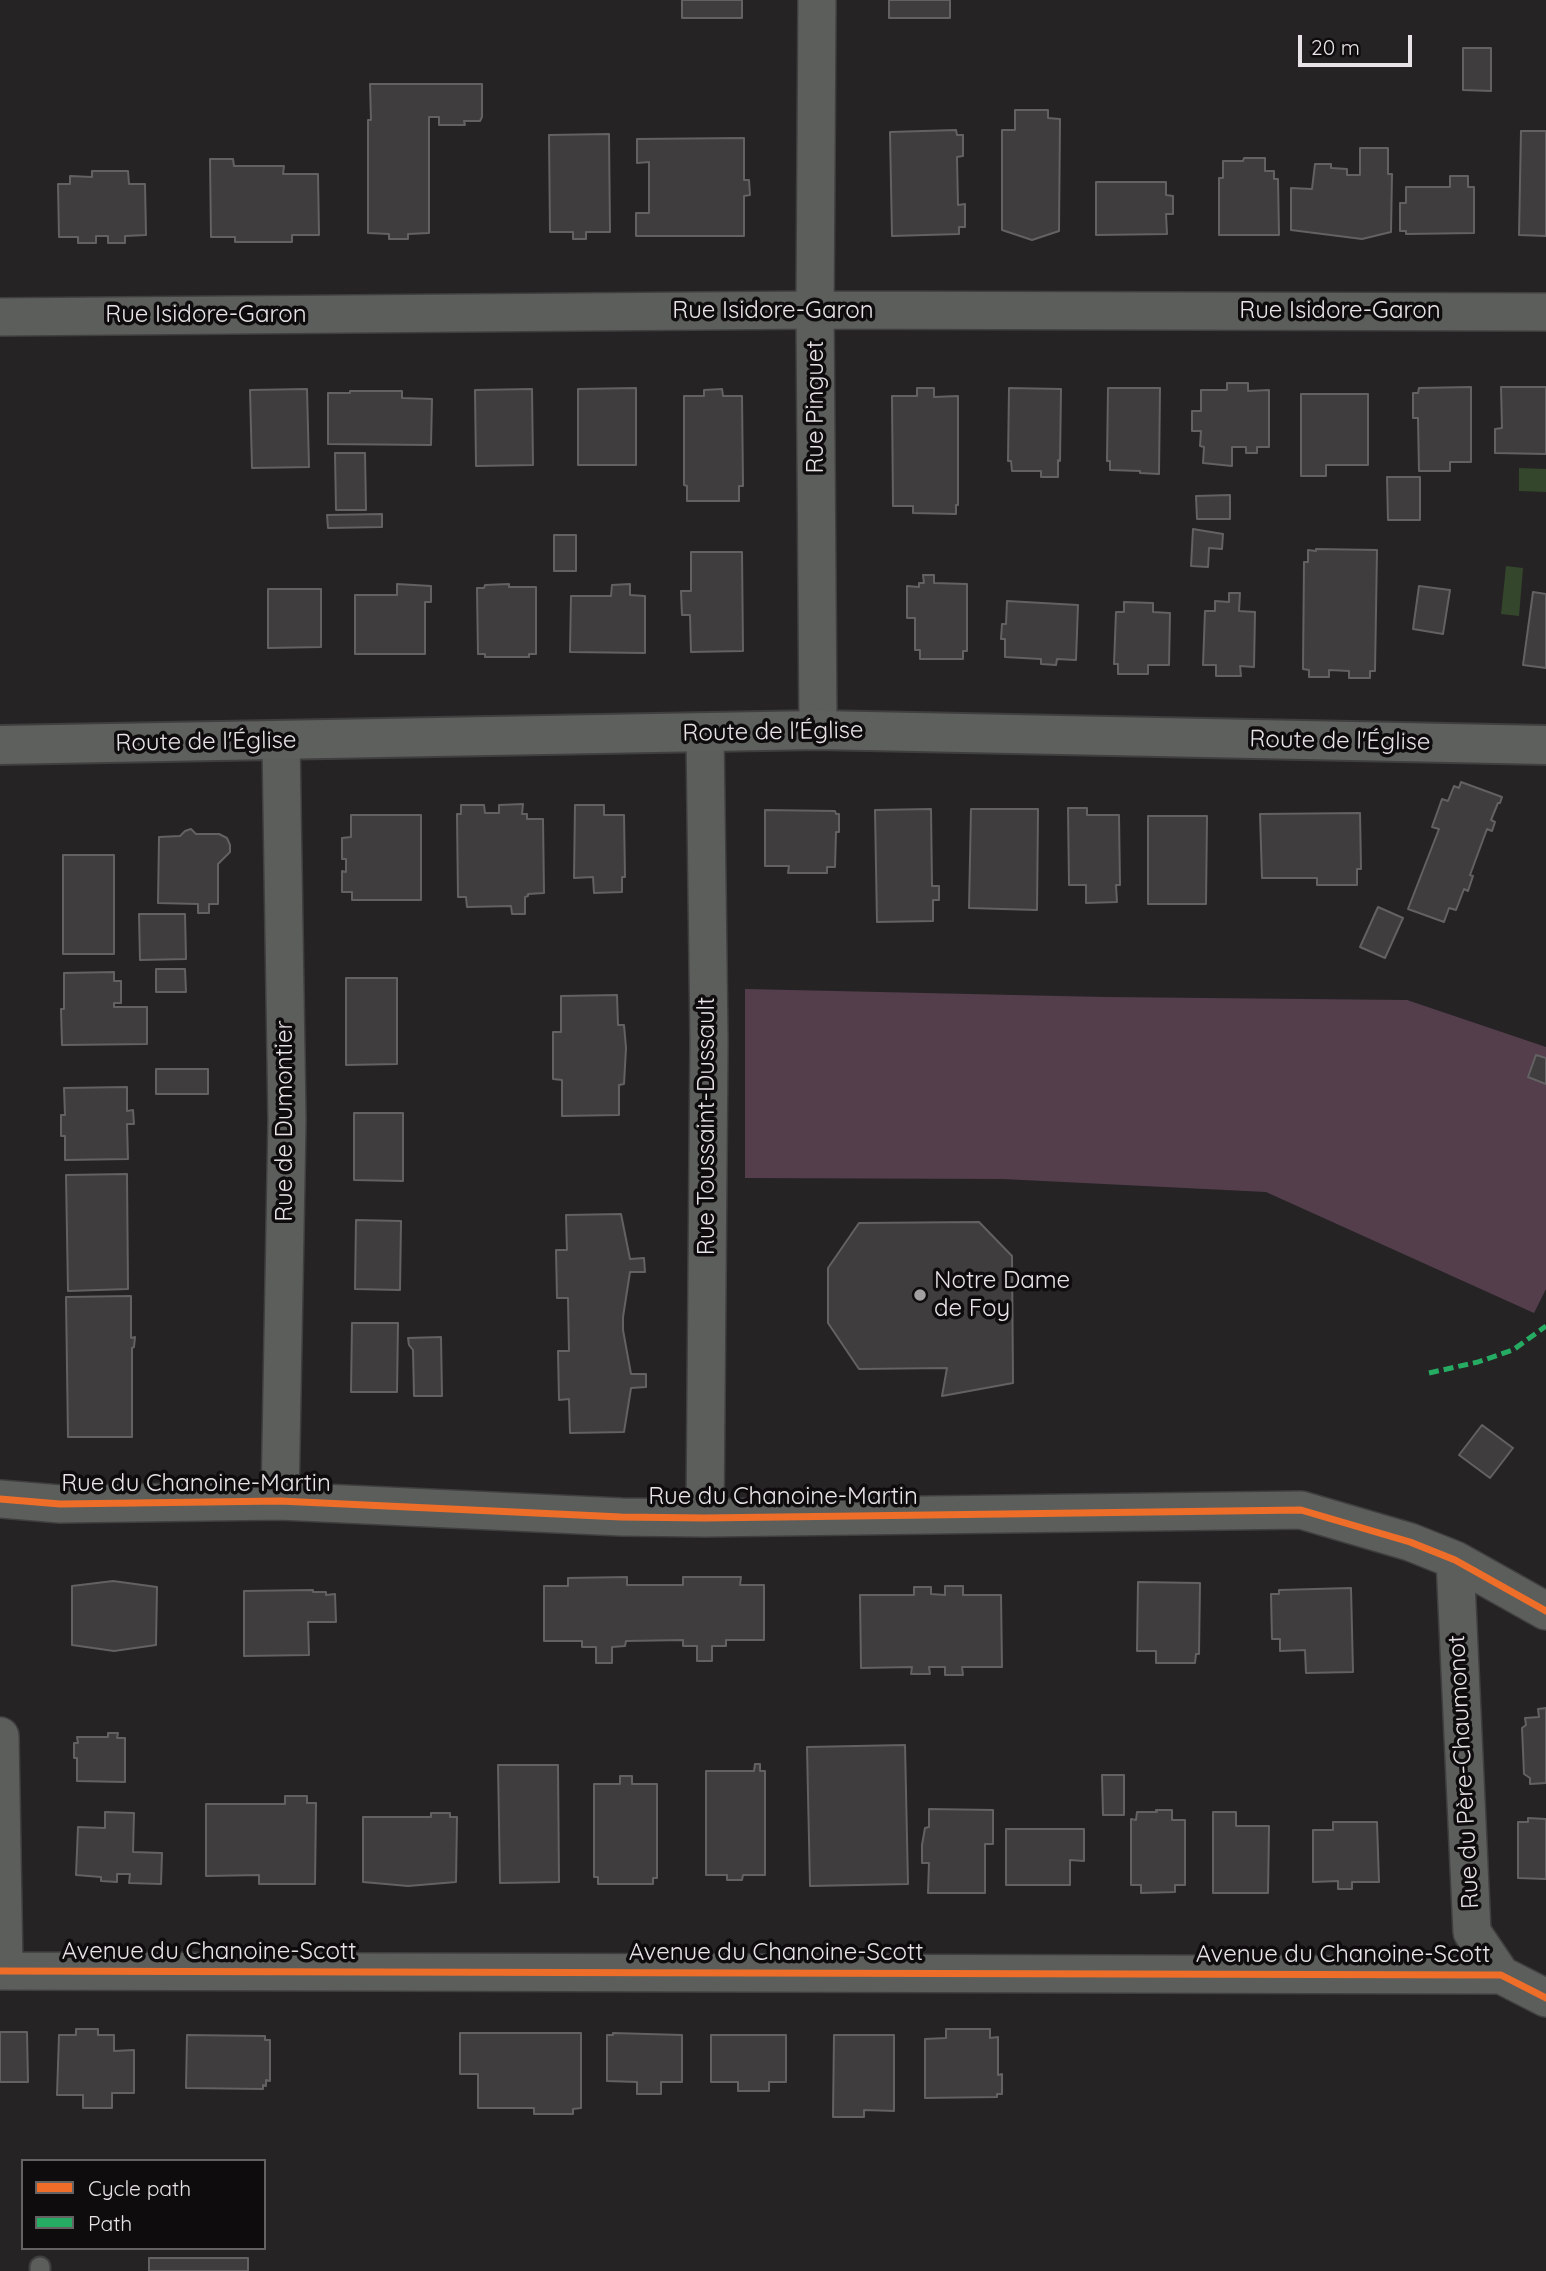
<!DOCTYPE html>
<meta charset="utf-8">
<style>
body{margin:0}
#map{position:relative;width:1546px;height:2271px;overflow:hidden;background:#262325;font-family:Quicksand,sans-serif}
canvas{display:block}
.legend{position:absolute;left:21px;top:2159px;width:245px;height:91px;box-sizing:border-box;background:#0f0c0e;border:2px solid #656264;margin:0;padding:9px 12px;list-style:none;font-size:21px;color:#e7e3e6}
.legend li{display:flex;align-items:center;gap:14px;height:35px}
.legend b{width:35px;border:2px solid #656264}
.scale{position:absolute;left:1298px;top:35px;width:114px;height:32px;box-sizing:border-box;border:4px solid #e7e3e6;border-top:0;padding-left:9px;font-size:21px;line-height:24px;white-space:nowrap;color:#e7e3e6;-webkit-text-stroke:5px #0f0c0e;paint-order:stroke}
</style>
<div id="map">
<canvas width="1546" height="2271"></canvas>
<ul class="legend">
<li><b style="height:9px;background:#ee6e29"></b>Cycle path</li>
<li><b style="height:9px;background:#26ab63"></b>Path</li>
</ul>
<div class="scale">20 m</div>
</div>
<script>
const g = document.querySelector('canvas').getContext('2d');
g.lineJoin = 'round';
function paint(path, color) {
  g.fillStyle = color;
  g.fill(path, 'evenodd');
}
function stroke(path, color, width, dash) {
  g.strokeStyle = color;
  g.lineWidth = width;
  g.lineCap = dash ? 'butt' : 'round';
  g.setLineDash(dash || []);
  g.stroke(path);
}
function drawText(font, color, halo, rows, align = 'center') {
  g.font = font + ' Quicksand,sans-serif';
  g.lineWidth = 7;
  g.setLineDash([]);
  g.textBaseline = 'middle';
  g.strokeStyle = halo;
  g.fillStyle = color;
  for (const [text, x, y, turn = 0] of rows) {
    g.save();
    g.translate(x, y);
    g.rotate((+turn || 0) * Math.PI / 180);
    g.textAlign = isNaN(turn) ? turn : align;
    if (halo) g.strokeText(text, 0, 0);
    g.fillText(text, 0, 0);
    g.restore();
  }
}
const green = new Path2D(`
 M 745,989 L 1104,997 L 1407,1000 L 1546,1047 L 1546,1289 L 1534,1313 L 1266,1192 L 1003,1179 L 745,1178 Z`);
const water = new Path2D(`
 M 1519,468 L 1546,469 L 1546,492 L 1519,491 Z
 M 1506,566 L 1523,568 L 1519,616 L 1501,614 Z`);
const building = new Path2D(`
 M 682,0 L 742,0 L 742,18 L 682,18 Z
 M 889,0 L 950,0 L 950,18 L 889,18 Z
 M 1463,48 L 1491,48 L 1491,91 L 1463,90 Z
 M 370,84 L 482,84 L 482,117 L 480,121 L 464,121 L 465,125 L 439,125 L 439,117 L 429,117 L 429,233 L 408,234 L 408,239 L 389,239 L 389,234 L 368,233 L 368,120 L 371,120 Z
 M 1015,110 L 1048,110 L 1048,118 L 1060,119 L 1059,231 L 1032,240 L 1002,230 L 1002,130 L 1015,130 Z
 M 956,130 L 957,135 L 963,135 L 963,156 L 957,157 L 958,205 L 965,204 L 965,227 L 959,227 L 959,234 L 892,236 L 890,132 Z
 M 1521,131 L 1546,131 L 1546,236 L 1519,235 Z
 M 609,134 L 610,232 L 586,232 L 586,239 L 573,239 L 573,232 L 550,232 L 549,135 Z
 M 744,138 L 744,180 L 749,180 L 750,195 L 744,196 L 744,236 L 636,236 L 636,213 L 649,213 L 649,162 L 637,163 L 637,139 Z
 M 1360,148 L 1388,148 L 1388,174 L 1392,174 L 1391,232 L 1362,239 L 1291,230 L 1291,188 L 1312,189 L 1315,164 L 1331,164 L 1331,168 L 1347,169 L 1347,175 L 1360,175 Z
 M 1244,158 L 1265,158 L 1265,171 L 1274,171 L 1274,179 L 1278,179 L 1279,235 L 1219,235 L 1219,178 L 1223,178 L 1223,161 L 1243,161 Z
 M 210,159 L 233,159 L 234,166 L 284,166 L 283,174 L 318,174 L 319,235 L 292,235 L 292,242 L 235,242 L 235,237 L 211,237 Z
 M 92,171 L 128,171 L 129,184 L 145,184 L 146,235 L 125,236 L 125,243 L 108,243 L 108,236 L 96,236 L 96,243 L 78,243 L 78,237 L 59,237 L 58,184 L 70,184 L 70,176 L 92,177 Z
 M 1450,176 L 1468,176 L 1468,187 L 1474,187 L 1474,233 L 1406,234 L 1406,231 L 1400,231 L 1400,203 L 1406,203 L 1406,187 L 1450,187 Z
 M 1096,182 L 1166,182 L 1166,195 L 1173,196 L 1173,214 L 1166,214 L 1167,234 L 1096,235 Z
 M 1227,383 L 1248,383 L 1248,391 L 1269,390 L 1269,447 L 1257,447 L 1257,453 L 1246,453 L 1246,447 L 1232,447 L 1232,466 L 1203,463 L 1204,447 L 1200,446 L 1201,431 L 1192,431 L 1192,411 L 1201,411 L 1201,390 L 1227,390 Z
 M 1471,387 L 1471,462 L 1450,462 L 1450,471 L 1419,471 L 1418,418 L 1413,418 L 1413,393 L 1418,393 L 1419,388 Z
 M 1501,387 L 1546,387 L 1546,454 L 1495,453 L 1495,429 L 1502,428 Z
 M 636,388 L 636,465 L 578,465 L 578,389 Z
 M 917,388 L 934,388 L 934,397 L 958,396 L 958,505 L 956,505 L 956,514 L 913,513 L 913,506 L 893,506 L 892,396 L 917,396 Z
 M 1009,388 L 1061,389 L 1060,461 L 1058,460 L 1058,477 L 1041,477 L 1041,471 L 1012,471 L 1011,461 L 1008,461 Z
 M 1108,388 L 1160,388 L 1159,474 L 1140,473 L 1140,471 L 1110,470 L 1110,461 L 1107,461 Z
 M 307,389 L 309,467 L 252,468 L 250,390 Z
 M 532,389 L 533,465 L 476,466 L 475,390 Z
 M 722,389 L 723,396 L 742,396 L 743,486 L 739,486 L 739,501 L 687,501 L 687,486 L 684,485 L 684,396 L 704,396 L 704,390 Z
 M 350,391 L 402,391 L 402,398 L 432,399 L 431,445 L 328,444 L 328,393 L 350,393 Z
 M 1301,394 L 1368,394 L 1368,465 L 1326,465 L 1326,476 L 1301,476 Z
 M 335,453 L 365,453 L 366,510 L 336,510 Z
 M 1387,477 L 1420,477 L 1420,520 L 1388,520 Z
 M 1230,495 L 1230,519 L 1197,519 L 1196,496 Z
 M 382,514 L 382,527 L 328,528 L 327,515 Z
 M 1193,529 L 1223,534 L 1222,549 L 1209,548 L 1208,567 L 1191,566 Z
 M 554,535 L 576,535 L 576,571 L 554,571 Z
 M 1316,549 L 1377,550 L 1375,671 L 1370,671 L 1370,678 L 1349,678 L 1349,671 L 1329,670 L 1329,677 L 1309,677 L 1309,670 L 1303,669 L 1304,562 L 1308,562 L 1308,550 L 1316,551 Z
 M 691,552 L 742,552 L 743,651 L 691,652 L 690,615 L 682,615 L 681,591 L 691,591 Z
 M 923,575 L 934,575 L 934,583 L 967,584 L 967,651 L 963,651 L 963,659 L 920,659 L 920,650 L 915,650 L 915,618 L 907,618 L 907,586 L 919,587 L 919,583 L 924,583 Z
 M 397,584 L 431,586 L 431,602 L 425,602 L 425,654 L 355,654 L 355,595 L 397,595 Z
 M 509,584 L 509,587 L 536,587 L 536,654 L 529,654 L 529,657 L 485,657 L 485,654 L 478,654 L 477,588 L 484,588 L 485,585 Z
 M 630,584 L 630,595 L 645,596 L 645,653 L 570,652 L 571,596 L 611,596 L 612,585 Z
 M 1419,586 L 1450,590 L 1443,634 L 1413,629 Z
 M 268,589 L 321,589 L 321,647 L 268,648 Z
 M 1533,592 L 1546,594 L 1546,668 L 1523,665 Z
 M 1229,593 L 1240,593 L 1239,611 L 1255,612 L 1254,667 L 1240,666 L 1241,676 L 1216,676 L 1216,665 L 1203,665 L 1205,611 L 1215,611 L 1215,601 L 1229,602 Z
 M 1007,601 L 1078,605 L 1076,660 L 1057,659 L 1056,665 L 1041,664 L 1041,659 L 1005,657 L 1005,639 L 1001,639 L 1002,624 L 1006,624 Z
 M 1124,602 L 1153,603 L 1153,612 L 1170,613 L 1169,665 L 1148,665 L 1148,674 L 1118,674 L 1118,664 L 1114,664 L 1116,612 L 1124,612 Z
 M 1461,782 L 1502,797 L 1500,803 L 1498,803 L 1491,820 L 1495,822 L 1492,831 L 1487,829 L 1470,875 L 1473,876 L 1468,891 L 1464,889 L 1456,910 L 1449,908 L 1444,922 L 1408,909 L 1439,829 L 1432,827 L 1442,799 L 1448,801 L 1454,786 L 1459,788 Z
 M 523,804 L 522,814 L 527,814 L 527,819 L 543,819 L 544,893 L 528,894 L 528,896 L 525,897 L 525,914 L 512,914 L 511,906 L 467,907 L 466,897 L 458,897 L 457,814 L 461,814 L 461,805 L 484,805 L 485,813 L 499,813 L 499,805 Z
 M 575,805 L 604,805 L 604,815 L 624,815 L 625,877 L 622,877 L 622,892 L 594,893 L 593,877 L 574,878 Z
 M 1068,808 L 1087,808 L 1087,815 L 1119,815 L 1120,885 L 1116,885 L 1117,902 L 1086,903 L 1086,885 L 1069,885 Z
 M 931,809 L 932,886 L 939,886 L 939,900 L 933,900 L 933,921 L 877,922 L 875,810 Z
 M 971,809 L 1038,809 L 1037,910 L 969,908 Z
 M 765,810 L 835,811 L 836,814 L 839,814 L 839,832 L 836,832 L 835,867 L 827,867 L 827,873 L 788,873 L 789,866 L 765,866 Z
 M 1360,813 L 1361,869 L 1357,869 L 1357,885 L 1317,885 L 1317,878 L 1262,878 L 1260,814 Z
 M 351,815 L 421,815 L 421,900 L 352,900 L 352,892 L 342,892 L 342,871 L 346,872 L 346,859 L 342,859 L 342,838 L 351,837 Z
 M 1148,816 L 1207,816 L 1206,904 L 1148,904 Z
 M 191,829 L 196,834 L 219,834 L 227,838 L 230,845 L 230,852 L 218,864 L 218,904 L 209,904 L 209,913 L 198,913 L 198,904 L 158,903 L 159,837 L 180,836 L 185,831 Z
 M 63,855 L 114,855 L 114,954 L 63,954 Z
 M 1378,907 L 1403,918 L 1385,958 L 1360,947 Z
 M 139,914 L 185,914 L 186,959 L 140,960 Z
 M 156,969 L 185,969 L 186,992 L 156,992 Z
 M 114,972 L 114,981 L 121,981 L 121,1003 L 114,1003 L 114,1007 L 147,1007 L 147,1044 L 62,1045 L 61,1009 L 64,1009 L 64,973 Z
 M 346,978 L 397,978 L 397,1064 L 346,1065 Z
 M 617,995 L 618,1025 L 624,1025 L 626,1048 L 624,1084 L 619,1085 L 619,1115 L 562,1116 L 562,1080 L 553,1079 L 553,1032 L 561,1032 L 561,996 Z
 M 1536,1055 L 1546,1058 L 1546,1084 L 1528,1077 Z
 M 156,1069 L 208,1069 L 208,1094 L 156,1094 Z
 M 127,1087 L 127,1111 L 133,1110 L 134,1124 L 127,1124 L 128,1159 L 65,1160 L 65,1136 L 61,1136 L 61,1115 L 65,1115 L 64,1088 Z
 M 354,1113 L 403,1113 L 403,1181 L 354,1180 Z
 M 127,1174 L 128,1289 L 68,1291 L 66,1175 Z
 M 621,1214 L 630,1259 L 644,1258 L 645,1272 L 630,1272 L 623,1317 L 623,1330 L 631,1374 L 646,1374 L 646,1387 L 631,1388 L 624,1432 L 570,1433 L 569,1399 L 559,1400 L 558,1351 L 569,1351 L 568,1298 L 557,1298 L 556,1250 L 567,1250 L 566,1215 Z
 M 356,1220 L 401,1221 L 400,1290 L 355,1289 Z
 M 979,1222 L 1012,1256 L 1013,1383 L 942,1396 L 947,1368 L 859,1369 L 828,1323 L 828,1268 L 859,1223 Z
 M 131,1296 L 131,1338 L 135,1337 L 134,1347 L 132,1348 L 132,1437 L 68,1437 L 66,1297 Z
 M 352,1323 L 398,1323 L 397,1392 L 351,1392 Z
 M 441,1337 L 442,1396 L 414,1396 L 413,1350 L 409,1345 L 408,1338 Z
 M 1482,1425 L 1513,1448 L 1490,1478 L 1459,1455 Z
 M 627,1577 L 627,1585 L 683,1585 L 683,1577 L 741,1577 L 740,1585 L 764,1585 L 764,1640 L 726,1640 L 726,1646 L 712,1646 L 712,1661 L 697,1661 L 697,1646 L 683,1646 L 683,1640 L 626,1641 L 625,1646 L 612,1647 L 612,1663 L 596,1663 L 596,1647 L 582,1647 L 582,1641 L 544,1641 L 544,1586 L 568,1586 L 568,1578 Z
 M 113,1581 L 157,1587 L 156,1645 L 114,1651 L 72,1645 L 72,1586 Z
 M 1138,1582 L 1200,1583 L 1199,1654 L 1196,1654 L 1195,1663 L 1156,1663 L 1156,1651 L 1137,1651 Z
 M 945,1586 L 963,1586 L 963,1595 L 1001,1595 L 1002,1667 L 962,1667 L 963,1675 L 945,1675 L 945,1667 L 929,1667 L 930,1674 L 911,1674 L 912,1667 L 861,1668 L 860,1595 L 914,1595 L 914,1587 L 931,1587 L 931,1594 L 945,1595 Z
 M 1351,1588 L 1353,1672 L 1306,1673 L 1305,1650 L 1280,1651 L 1280,1639 L 1272,1639 L 1271,1594 L 1279,1594 L 1279,1590 Z
 M 313,1590 L 313,1592 L 326,1592 L 326,1595 L 335,1594 L 336,1622 L 308,1622 L 309,1655 L 244,1656 L 244,1591 Z
 M 1546,1708 L 1546,1783 L 1530,1784 L 1530,1778 L 1524,1774 L 1522,1728 L 1526,1725 L 1525,1718 L 1539,1717 L 1538,1709 Z
 M 108,1733 L 118,1733 L 117,1738 L 125,1738 L 125,1782 L 77,1781 L 77,1758 L 74,1758 L 74,1743 L 78,1743 L 77,1737 L 108,1737 Z
 M 905,1745 L 908,1884 L 810,1886 L 807,1747 Z
 M 755,1764 L 760,1764 L 760,1771 L 765,1771 L 765,1875 L 743,1875 L 742,1880 L 727,1880 L 727,1875 L 706,1875 L 706,1771 L 754,1771 Z
 M 498,1765 L 558,1765 L 559,1882 L 500,1883 Z
 M 1102,1775 L 1124,1775 L 1124,1815 L 1103,1815 Z
 M 620,1776 L 632,1776 L 632,1784 L 657,1784 L 657,1878 L 653,1878 L 653,1884 L 598,1884 L 598,1877 L 594,1877 L 594,1784 L 620,1784 Z
 M 285,1796 L 307,1796 L 307,1803 L 316,1803 L 315,1884 L 259,1884 L 259,1875 L 206,1876 L 206,1804 L 285,1804 Z
 M 929,1809 L 993,1810 L 993,1844 L 985,1844 L 985,1893 L 928,1893 L 929,1863 L 922,1863 L 922,1845 L 925,1828 L 929,1827 Z
 M 1156,1810 L 1172,1810 L 1172,1820 L 1185,1820 L 1185,1885 L 1175,1885 L 1175,1892 L 1141,1893 L 1141,1885 L 1131,1885 L 1131,1819 L 1136,1820 L 1137,1812 L 1157,1812 Z
 M 105,1812 L 134,1813 L 133,1852 L 162,1853 L 161,1884 L 129,1883 L 130,1874 L 117,1874 L 117,1882 L 101,1881 L 101,1877 L 76,1875 L 78,1827 L 105,1828 Z
 M 1213,1812 L 1236,1812 L 1236,1826 L 1269,1826 L 1268,1893 L 1213,1893 Z
 M 431,1813 L 450,1813 L 450,1817 L 457,1817 L 456,1882 L 408,1886 L 363,1882 L 363,1817 L 431,1817 Z
 M 1528,1818 L 1546,1819 L 1546,1879 L 1518,1878 L 1518,1822 L 1528,1822 Z
 M 1333,1822 L 1377,1822 L 1379,1882 L 1352,1882 L 1352,1889 L 1338,1889 L 1338,1881 L 1313,1882 L 1313,1830 L 1333,1830 Z
 M 1006,1829 L 1084,1829 L 1084,1861 L 1070,1860 L 1070,1885 L 1006,1885 Z
 M 76,2029 L 98,2029 L 98,2035 L 114,2035 L 114,2051 L 134,2050 L 134,2093 L 112,2093 L 112,2108 L 83,2108 L 83,2095 L 57,2095 L 59,2035 L 76,2035 Z
 M 946,2029 L 990,2029 L 990,2038 L 998,2037 L 998,2075 L 1002,2074 L 1002,2094 L 997,2094 L 997,2097 L 925,2098 L 925,2039 L 946,2038 Z
 M 0,2032 L 27,2032 L 28,2082 L 0,2082 Z
 M 460,2033 L 581,2033 L 581,2108 L 573,2109 L 573,2114 L 534,2114 L 534,2108 L 478,2108 L 478,2074 L 460,2074 Z
 M 613,2033 L 682,2035 L 682,2082 L 661,2082 L 661,2094 L 637,2094 L 637,2082 L 607,2081 L 607,2035 L 613,2035 Z
 M 187,2035 L 265,2036 L 265,2040 L 270,2040 L 270,2081 L 266,2080 L 266,2086 L 263,2085 L 263,2089 L 186,2088 Z
 M 711,2035 L 786,2035 L 786,2082 L 769,2082 L 769,2091 L 738,2091 L 738,2082 L 711,2082 Z
 M 834,2035 L 894,2035 L 894,2111 L 864,2110 L 864,2117 L 833,2117 Z
 M 149,2258 L 248,2258 L 248,2271 L 149,2271 Z`);
const service = new Path2D(`
 M 40,2267 L 40,2271`);
const minor = new Path2D(`
 M 817,0 L 815,310 L 818,730
 M 0,317 L 815,310 L 1546,312
 M 705,733 L 709,1042 L 705,1518
 M 0,1499 L 60,1504 L 280,1501 L 621,1517 L 705,1518 L 1301,1510 L 1410,1542 L 1455,1560 L 1546,1611
 M 280,1501 L 287,1120 L 281,741
 M 1455,1560 L 1472,1932 L 1501,1975
 M 0,1736 L 4,1970
 M 0,1971 L 1501,1975 L 1546,1998`);
const secondary = new Path2D(`
 M 0,745 L 818,730 L 1546,745`);
const quiet = new Path2D(`
 M 1429,1373 L 1478,1362 L 1513,1350 L 1546,1326`);
const cycleway = new Path2D(`
 M 0,1499 L 60,1504 L 280,1501 L 621,1517 L 705,1518 L 1301,1510 L 1410,1542 L 1455,1560 L 1546,1611
 M 0,1971 L 1501,1975 L 1546,1998`);
const markers = [
 [920,1295,7,"#a3a0a2"]
];
const streetNames = [
 ["Rue Isidore-Garon",773,311],
 ["Rue Isidore-Garon",1340,311],
 ["Rue Isidore-Garon",206,315],
 ["Rue Pinguet",816,407,-90],
 ["Route de l'Église",773,732,-1],
 ["Route de l'Église",1340,741,1],
 ["Route de l'Église",206,742,-1],
 ["Rue de Dumontier",285,1121,-90],
 ["Rue Toussaint-Dussault",707,1126,-90],
 ["Rue du Chanoine-Martin",196,1484],
 ["Rue du Chanoine-Martin",783,1497],
 ["Rue du Père-Chaumonot",1464,1772,-93],
 ["Avenue du Chanoine-Scott",209,1952],
 ["Avenue du Chanoine-Scott",776,1953],
 ["Avenue du Chanoine-Scott",1343,1955]
];
const poiNames = [
 ["Notre Dame",934,1281],
 ["de Foy",934,1309]
];
paint(green, '#543e4c');
paint(water, '#34462b');
paint(building, '#3f3d3e');
stroke(building, '#636162', 2);
stroke(service, '#403f40', 23);
stroke(minor, '#403f40', 40);
stroke(secondary, '#403f40', 42);
stroke(service, '#5c5e5b', 19);
stroke(minor, '#5c5e5b', 37);
stroke(secondary, '#5e605d', 38);
stroke(quiet, '#26ab63', 5, [10, 5]);
stroke(cycleway, '#ee6e29', 7);
for (const [x, y, r, color] of markers) {
  const dot = new Path2D();
  dot.arc(x, y, r, 0, 2 * Math.PI);
  g.fillStyle = color;
  g.fill(dot);
  stroke(dot, '#0f0c0e', 2.5);
}
drawText('24px', '#e7e3e6', '#0f0c0e', streetNames);
drawText('24px', '#e7e3e6', '#0f0c0e', poiNames, 'left');
</script>
